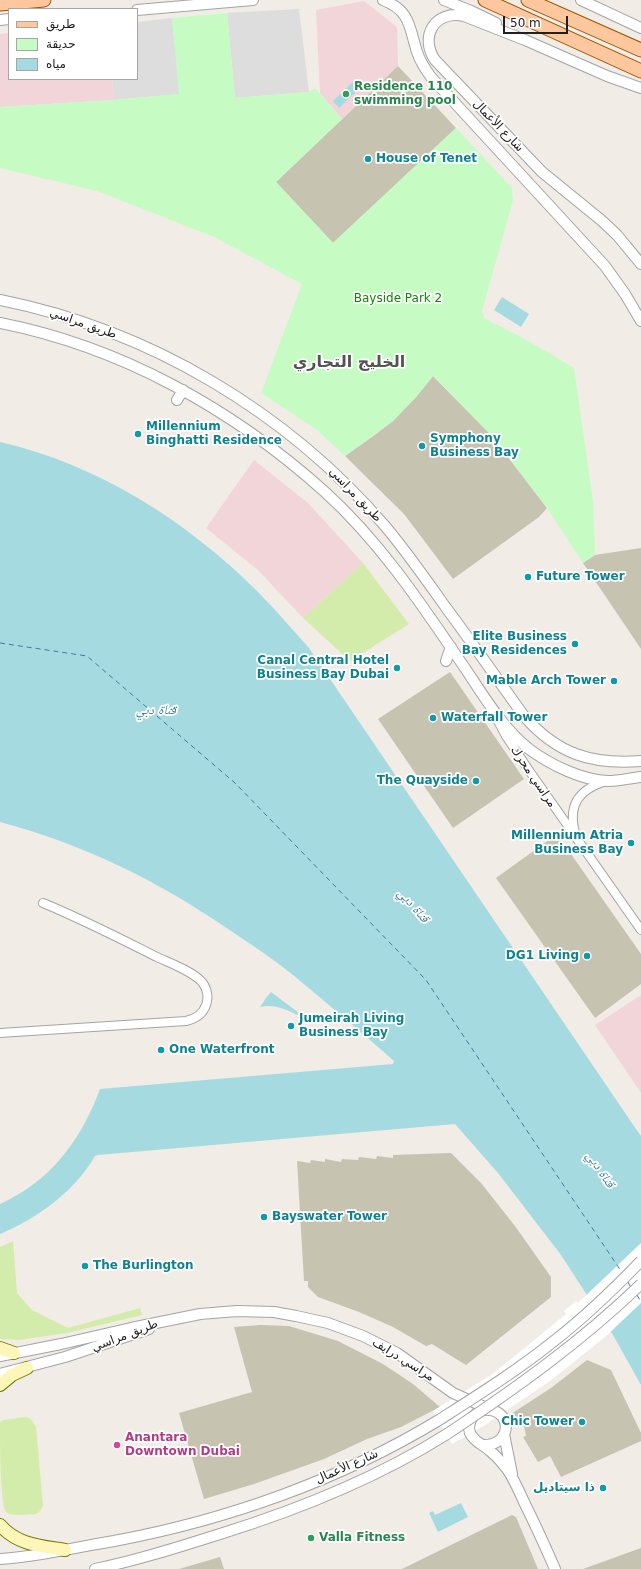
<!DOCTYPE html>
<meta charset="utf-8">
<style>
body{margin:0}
#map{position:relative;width:641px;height:1569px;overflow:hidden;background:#f1ece6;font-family:"DejaVu Sans","Noto Naskh Arabic",sans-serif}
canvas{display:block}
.legend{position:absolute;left:8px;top:8px;width:130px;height:72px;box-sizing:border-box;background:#fff;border:1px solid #a6a6a6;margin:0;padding:5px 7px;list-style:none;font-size:12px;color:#202020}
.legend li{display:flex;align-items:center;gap:8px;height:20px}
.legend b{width:20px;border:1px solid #a6a6a6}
.scale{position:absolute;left:503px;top:16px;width:65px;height:18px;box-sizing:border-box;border:2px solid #202020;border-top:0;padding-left:5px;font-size:12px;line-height:14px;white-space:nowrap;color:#202020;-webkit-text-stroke:3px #fff;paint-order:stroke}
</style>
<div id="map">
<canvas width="641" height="1569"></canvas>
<ul class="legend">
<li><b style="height:5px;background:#ffc79d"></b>طريق</li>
<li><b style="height:11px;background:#c6fcc3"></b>حديقة</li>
<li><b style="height:11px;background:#a5dbe0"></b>مياه</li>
</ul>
<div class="scale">50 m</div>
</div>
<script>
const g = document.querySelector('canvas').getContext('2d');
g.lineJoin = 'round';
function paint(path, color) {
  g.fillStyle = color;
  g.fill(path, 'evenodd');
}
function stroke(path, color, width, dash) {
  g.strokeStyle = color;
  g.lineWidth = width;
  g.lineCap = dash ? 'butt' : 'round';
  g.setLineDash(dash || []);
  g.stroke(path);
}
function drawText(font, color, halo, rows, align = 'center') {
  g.font = font + ' "DejaVu Sans","Noto Naskh Arabic",sans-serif';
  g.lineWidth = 3.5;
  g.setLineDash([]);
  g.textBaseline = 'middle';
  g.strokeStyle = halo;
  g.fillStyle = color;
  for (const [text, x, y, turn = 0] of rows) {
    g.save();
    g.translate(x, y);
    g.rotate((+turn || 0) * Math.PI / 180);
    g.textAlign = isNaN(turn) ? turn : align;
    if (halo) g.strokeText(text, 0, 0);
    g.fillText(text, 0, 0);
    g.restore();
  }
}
const residential = new Path2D(`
 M 299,9 L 309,92 L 235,98 L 227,13 Z
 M 172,18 L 180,94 L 114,100 L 112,79 L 137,79 L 137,22 Z`);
const commercial = new Path2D(`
 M 364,1 L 397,27 L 398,66 L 342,119 L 320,93 L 316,10 Z
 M 9,33 L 9,79 L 112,79 L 114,100 L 0,107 L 0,34 Z
 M 254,460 L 308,503 L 363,563 L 303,618 L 258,570 L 206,528 Z
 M 641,995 L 641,1093 L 595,1025 Z`);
const construction = new Path2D(`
 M 398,66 L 456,128 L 333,243 L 276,182 Z
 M 433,376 L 491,435 L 547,508 L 539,517 L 453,579 L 404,514 L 345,456 L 372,437 L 393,421 L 416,397 Z
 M 641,548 L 641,649 L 583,563 L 595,555 Z
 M 450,672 L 524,779 L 453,828 L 378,719 Z
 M 557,834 L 641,954 L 641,984 L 595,1018 L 496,878 Z
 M 451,1153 L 481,1183 L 515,1226 L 551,1277 L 551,1297 L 466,1365 L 432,1344 L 426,1346 L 393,1327 L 359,1312 L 318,1297 L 308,1287 L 308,1281 L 304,1281 L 297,1161 L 310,1163 L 311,1160 L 325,1162 L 325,1159 L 341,1162 L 342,1159 L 358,1160 L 359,1157 L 376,1159 L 377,1156 L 393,1158 L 393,1155 Z
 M 260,1325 L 289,1326 L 338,1341 L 383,1364 L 413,1384 L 440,1407 L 401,1427 L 367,1439 L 324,1459 L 254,1484 L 204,1499 L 179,1413 L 252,1392 L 234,1327 Z
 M 587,1360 L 611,1370 L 641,1433 L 641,1441 L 561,1477 L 550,1456 L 538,1462 L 523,1437 L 526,1436 L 524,1426 L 518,1427 L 511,1414 L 551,1388 Z
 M 512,1515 L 516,1517 L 538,1569 L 402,1569 Z
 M 641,1548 L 641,1569 L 583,1569 Z
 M 220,1557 L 224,1569 L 179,1569 Z`);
const grass = new Path2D(`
 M 363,563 L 409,624 L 350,661 L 303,618 Z
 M 13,1241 L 17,1293 L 32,1310 L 68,1328 L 140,1308 L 142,1315 L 67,1333 L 20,1340 L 0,1339 L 0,1247 Z
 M 26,1417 L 31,1419 L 36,1427 L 43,1506 L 39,1512 L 36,1514 C 28,1514 12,1517 6,1512 C 0,1504 0,1437 0,1422 L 3,1420 Z`);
const park = new Path2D(`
 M 227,13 L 235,98 L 309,92 L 315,88 L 342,119 L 276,182 L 333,243 L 456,128 L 512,188 L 513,200 L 482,311 L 484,318 L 525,339 L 574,368 L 593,501 L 595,555 L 583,563 L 547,508 L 491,435 L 433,376 L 416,397 L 393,421 L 345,456 L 317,430 L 261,393 L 302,284 L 214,237 L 97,191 L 0,168 L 0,107 L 114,100 L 179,94 L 172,18 Z`);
const water = new Path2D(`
 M 354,81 L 360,88 L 339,108 L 333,101 Z
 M 502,297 L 529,314 L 521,327 L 494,310 Z
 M 0,442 C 98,464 188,522 258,592 C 276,610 292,629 309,648 L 636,1129 L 641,1136 L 641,1385 L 613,1335 L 561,1255 L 498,1173 L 455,1124 L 98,1155 L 95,1156 C 74,1192 38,1218 0,1234 L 0,1204 C 51,1181 81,1140 100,1089 L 393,1064 L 394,1061 C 361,1032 327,1003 293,975 C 273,959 252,945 231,931 C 158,881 86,845 0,822 Z
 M 271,992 L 299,1013 L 297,1015 C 286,1009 273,1004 260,1007 L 266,998 Z
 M 461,1503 L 468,1517 L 438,1532 L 429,1513 L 433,1511 L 435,1515 Z`);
const pier = new Path2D(`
 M 641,1243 L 641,1303 L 605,1337 L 550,1381 L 485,1425 L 452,1444 L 433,1411 L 491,1375 L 510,1360 L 566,1314 L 564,1311 L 576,1301 L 578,1303 Z`);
const ferry = new Path2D(`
 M 0,643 L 87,656 L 235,783 L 426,980 L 623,1274
 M 628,1282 L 631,1288
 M 637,1295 L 641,1302`);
const minor = new Path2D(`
 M 498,721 L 506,736 L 528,769 L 641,930
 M 576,836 C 567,807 577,790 606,781
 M 0,1033 L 186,1021 C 195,1019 203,1014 206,1005 C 209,997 207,988 202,982 C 192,971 170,963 157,957 C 119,938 82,919 43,903`);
const tertiary = new Path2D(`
 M 383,0 C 411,11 409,27 417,52 C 420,61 425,69 431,77 L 605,266 L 625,294 L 641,321
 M 444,0 L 471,11 L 496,23
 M 581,0 L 641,28
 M 137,10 L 253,0
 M 0,20 L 9,19
 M 641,88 L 607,76 L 525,40 L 464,16 C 435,10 419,36 435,60 L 542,172 L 601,220 L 617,235 L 641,264
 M 0,300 C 149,330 286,411 385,526 C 407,552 427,581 447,609 C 473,644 498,680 524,716 C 557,754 592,765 641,761
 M 0,323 C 121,347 233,409 325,492 C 378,540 418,599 458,658 C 480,689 499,725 529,749 C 549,764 583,781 608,781 C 619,781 630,778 641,777
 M 177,400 L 183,390
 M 446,661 L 451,647
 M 0,1356 L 61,1344 L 131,1328 L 200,1314 L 237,1311 L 274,1312 L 296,1316 L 328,1323 L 363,1336 L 397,1353 L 453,1393 L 489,1409
 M 0,1374 L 65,1357 L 149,1329
 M 504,1434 L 512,1474
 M 483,1445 C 511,1446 513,1413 490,1410 C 477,1408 466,1420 470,1433 C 474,1442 484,1445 490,1451 C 497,1456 502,1463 507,1469 C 514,1479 519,1491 524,1502 C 535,1524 545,1546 555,1569
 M 0,1559 C 38,1557 76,1547 114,1541 C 227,1520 340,1480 439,1420
 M 95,1569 C 138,1560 179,1547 220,1534 C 297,1510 379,1477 447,1434`);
const secondary = new Path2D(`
 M 0,1348 L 14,1353
 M 0,1385 L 12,1375 L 27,1368
 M 0,1525 C 17,1545 41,1546 65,1550`);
const primary = new Path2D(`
 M 485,0 L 641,71
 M 528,0 L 641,50
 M 0,4 L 44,0`);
const tertiaryBridge = new Path2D(`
 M 439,1420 C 478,1395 518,1370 554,1341 C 585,1317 614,1289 641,1261
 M 447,1434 C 515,1389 582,1341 641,1284`);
const markers = [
 [346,94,4,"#2e9e5b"],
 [368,159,4,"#0f9aa8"],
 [138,434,4,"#0f9aa8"],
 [422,446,4,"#0f9aa8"],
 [528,577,4,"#0f9aa8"],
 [575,644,4,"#0f9aa8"],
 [397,668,4,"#0f9aa8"],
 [614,681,4,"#0f9aa8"],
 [433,718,4,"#0f9aa8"],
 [476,781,4,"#0f9aa8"],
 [631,843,4,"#0f9aa8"],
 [587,956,4,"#0f9aa8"],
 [291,1026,4,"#0f9aa8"],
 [161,1050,4,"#0f9aa8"],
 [264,1217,4,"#0f9aa8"],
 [85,1266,4,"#0f9aa8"],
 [582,1422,4,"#0f9aa8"],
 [117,1445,4,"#d1479c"],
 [603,1488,4,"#0f9aa8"],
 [311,1538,4,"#2e9e5b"]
];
const leisureNames = [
 ["Residence 110",354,87],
 ["swimming pool",354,101],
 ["Valla Fitness",319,1538]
];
const streetNames = [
 ["شارع الأعمال",498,126,46],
 ["طريق مراسي",83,324,19],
 ["طريق مراسي",355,495,46],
 ["مراسي محرك",533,777,56],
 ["طريق مراسي",125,1336,-21],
 ["مراسي درايف",403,1360,32],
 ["شارع الأعمال",347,1467,-24]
];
const cultureNames = [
 ["House of Tenet",376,159],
 ["Millennium",146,427],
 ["Binghatti Residence",146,441],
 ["Symphony",430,439],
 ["Business Bay",430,453],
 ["Future Tower",536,577],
 ["Elite Business",567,637,"right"],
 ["Bay Residences",567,651,"right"],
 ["Canal Central Hotel",389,661,"right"],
 ["Business Bay Dubai",389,675,"right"],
 ["Mable Arch Tower",606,681,"right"],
 ["Waterfall Tower",441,718],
 ["The Quayside",468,781,"right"],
 ["Millennium Atria",623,836,"right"],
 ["Business Bay",623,850,"right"],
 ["DG1 Living",579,956,"right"],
 ["Jumeirah Living",299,1019],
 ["Business Bay",299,1033],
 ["One Waterfront",169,1050],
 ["Bayswater Tower",272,1217],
 ["The Burlington",93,1266],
 ["Chic Tower",574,1422,"right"],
 ["ذا سيتاديل",595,1488,"right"]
];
const parkNames = [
 ["Bayside Park 2",398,299]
];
const hotelNames = [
 ["Anantara",125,1438],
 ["Downtown Dubai",125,1452]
];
const waterNames = [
 ["قناة دبي",156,711],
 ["قناة دبي",413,906,49],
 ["قناة دبي",600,1170,56]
];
const districtNames = [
 ["الخليج التجاري",349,363]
];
paint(residential, '#dedddd');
paint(commercial, '#f2d5d8');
paint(construction, '#c6c3b1');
paint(grass, '#d4ecab');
paint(park, '#c6fcc3');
paint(water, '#a5dbe0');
paint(pier, '#fff');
stroke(ferry, '#407b9c', 1, [5, 4]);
stroke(minor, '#a4a4a4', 10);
stroke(tertiary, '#a4a4a4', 12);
stroke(secondary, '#7e7a01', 14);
stroke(primary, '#9c5300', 15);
stroke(minor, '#fff', 8);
stroke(tertiary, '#fff', 10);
stroke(secondary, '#fcf6b9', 12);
stroke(primary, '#ffc79d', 13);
stroke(tertiaryBridge, '#a4a4a4', 12, []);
stroke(tertiaryBridge, '#fff', 10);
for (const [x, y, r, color] of markers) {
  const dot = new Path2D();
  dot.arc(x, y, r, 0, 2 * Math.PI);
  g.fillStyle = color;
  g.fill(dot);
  stroke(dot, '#fff', 1.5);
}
drawText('bold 12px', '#27864d', '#fff', leisureNames, 'left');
drawText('12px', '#202020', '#fff', streetNames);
drawText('bold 12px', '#0d838f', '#fff', cultureNames, 'left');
drawText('12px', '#0f8507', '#fff', parkNames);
drawText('bold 12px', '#b23c85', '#fff', hotelNames, 'left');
drawText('italic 13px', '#407b9c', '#fff', waterNames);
drawText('bold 16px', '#535353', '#fff', districtNames);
</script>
